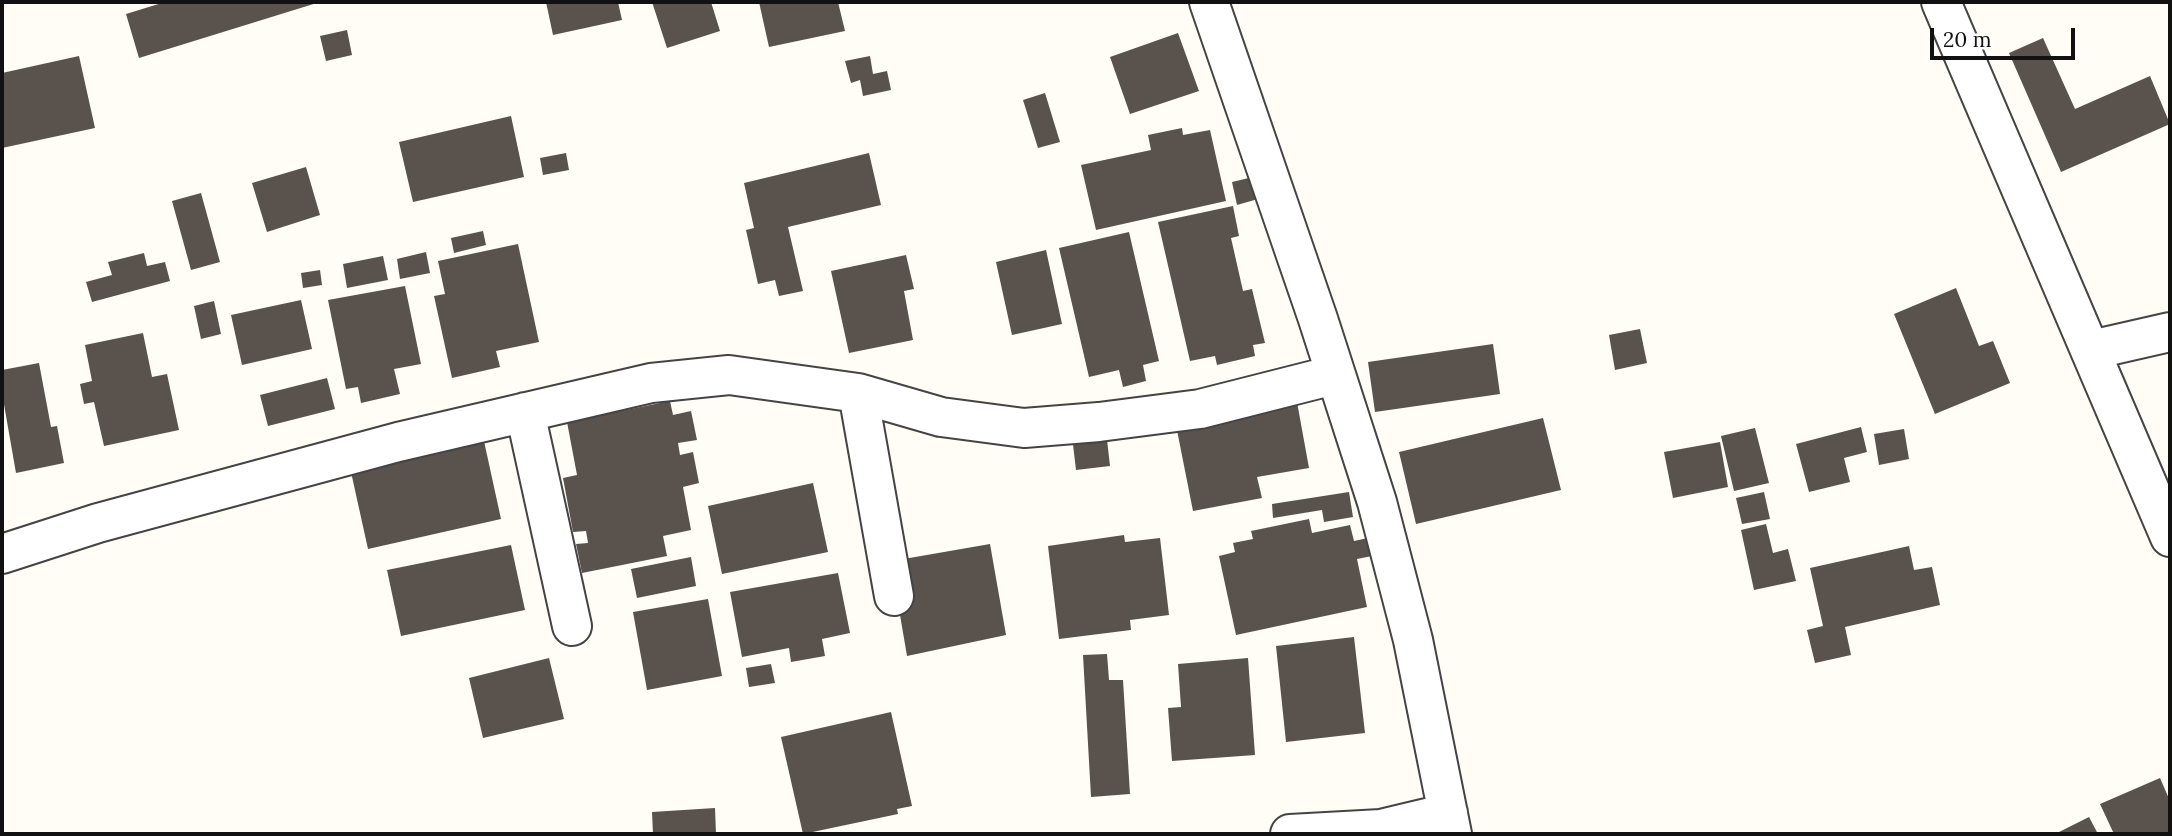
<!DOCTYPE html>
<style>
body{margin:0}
#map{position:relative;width:2172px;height:836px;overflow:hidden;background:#fffdf5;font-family:Lora,serif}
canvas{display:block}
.frame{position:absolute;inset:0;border:4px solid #111;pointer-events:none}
.scale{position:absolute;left:1930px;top:28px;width:145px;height:32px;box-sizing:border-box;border:4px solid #111;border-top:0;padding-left:9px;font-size:21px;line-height:24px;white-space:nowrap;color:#111;-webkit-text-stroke:5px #fff;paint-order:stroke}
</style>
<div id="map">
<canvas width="2172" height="836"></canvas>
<div class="frame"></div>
<div class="scale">20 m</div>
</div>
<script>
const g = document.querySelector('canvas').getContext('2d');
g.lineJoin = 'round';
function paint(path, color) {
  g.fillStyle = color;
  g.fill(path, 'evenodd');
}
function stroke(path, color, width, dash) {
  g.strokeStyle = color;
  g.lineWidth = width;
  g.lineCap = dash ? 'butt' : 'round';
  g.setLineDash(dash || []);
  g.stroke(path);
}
const building = new Path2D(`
 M 165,2 L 320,2 L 139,58 L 126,14 Z
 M 546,2 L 618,2 L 622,20 L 553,35 Z
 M 652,2 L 711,2 L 720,31 L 667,48 Z
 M 759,2 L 838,2 L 845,31 L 769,47 Z
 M 347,30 L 352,55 L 326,61 L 320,36 Z
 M 1178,33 L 1199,91 L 1130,114 L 1110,57 Z
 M 2043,38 L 2075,109 L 2150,76 L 2170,124 L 2061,172 L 2009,53 Z
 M 79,56 L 95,128 L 2,148 L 2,73 Z
 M 870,56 L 873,74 L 887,71 L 891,90 L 863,96 L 860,80 L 851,83 L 845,61 Z
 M 1045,93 L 1060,142 L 1038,148 L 1023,100 Z
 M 511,116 L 524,177 L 413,202 L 399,142 Z
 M 1182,128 L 1183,135 L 1210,130 L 1226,201 L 1096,230 L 1081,165 L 1151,150 L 1148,135 Z
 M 566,153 L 569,170 L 543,175 L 540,158 Z
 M 869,153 L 881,205 L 788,227 L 803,291 L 779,296 L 775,280 L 758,284 L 746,230 L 754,228 L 744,183 Z
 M 306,167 L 320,215 L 267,232 L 252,183 Z
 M 1253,177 L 1258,199 L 1237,205 L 1232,182 Z
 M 201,193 L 220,262 L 191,270 L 172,201 Z
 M 1233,206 L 1239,236 L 1231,238 L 1243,291 L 1252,289 L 1265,343 L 1253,345 L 1255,356 L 1217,365 L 1215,356 L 1190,361 L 1158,222 Z
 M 483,231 L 486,245 L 454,253 L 451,238 Z
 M 1129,232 L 1159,361 L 1143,365 L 1146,381 L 1123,387 L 1119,370 L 1089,377 L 1059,248 Z
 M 518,244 L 539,342 L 496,351 L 500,367 L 452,378 L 434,296 L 445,294 L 438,261 Z
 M 1046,250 L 1062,324 L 1012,335 L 996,262 Z
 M 426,252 L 430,273 L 400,279 L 397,259 Z
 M 144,253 L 147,266 L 165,262 L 170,281 L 92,302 L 86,282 L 112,275 L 108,262 Z
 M 906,255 L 914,289 L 904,291 L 913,340 L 849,353 L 831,271 Z
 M 383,256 L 388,280 L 347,288 L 343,264 Z
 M 320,270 L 322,285 L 303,288 L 301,273 Z
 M 405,286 L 421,364 L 394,369 L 400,394 L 361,403 L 358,387 L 346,389 L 328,300 Z
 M 1956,288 L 1979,346 L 1993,341 L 2010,383 L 1935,414 L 1894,314 Z
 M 301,300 L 312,349 L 242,365 L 231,315 Z
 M 214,301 L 221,334 L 201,339 L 194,306 Z
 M 1640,329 L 1647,363 L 1615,370 L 1609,335 Z
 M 143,333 L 152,377 L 167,374 L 179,430 L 104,446 L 94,402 L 84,404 L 80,384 L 92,381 L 85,345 Z
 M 1493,344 L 1500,394 L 1375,412 L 1368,362 Z
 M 39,363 L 51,427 L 57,426 L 64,463 L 16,473 L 2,393 L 2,370 Z
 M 327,378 L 335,409 L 268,426 L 260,395 Z
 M 670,401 L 673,415 L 691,411 L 697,440 L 678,443 L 680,455 L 693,452 L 699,483 L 683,487 L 691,530 L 663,536 L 667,556 L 582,573 L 576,544 L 588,543 L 586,531 L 573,532 L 563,478 L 577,475 L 567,422 Z
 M 1297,402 L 1309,468 L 1257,477 L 1262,498 L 1193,511 L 1174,415 Z
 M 1543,418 L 1561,490 L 1416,524 L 1399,452 Z
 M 1861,427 L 1867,452 L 1844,458 L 1850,482 L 1809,492 L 1796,444 Z
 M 1755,428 L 1769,483 L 1734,491 L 1721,436 Z
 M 1904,429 L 1909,459 L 1879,465 L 1874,434 Z
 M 1106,431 L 1110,466 L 1076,470 L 1072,436 Z
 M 482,432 L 501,519 L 368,549 L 349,463 L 392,454 L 394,463 L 445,452 L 443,441 Z
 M 1720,442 L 1728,487 L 1673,498 L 1664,452 Z
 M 813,483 L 828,552 L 722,574 L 708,506 Z
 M 1349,492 L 1353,517 L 1324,522 L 1322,510 L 1273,518 L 1272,504 Z
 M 1764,492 L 1770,519 L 1742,524 L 1736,498 Z
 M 1309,519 L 1312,533 L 1350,525 L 1354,541 L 1368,538 L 1372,556 L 1357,559 L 1367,607 L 1236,635 L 1219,556 L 1235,552 L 1233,543 L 1253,539 L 1251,531 Z
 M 1766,524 L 1773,553 L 1788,549 L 1796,581 L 1754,590 L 1741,530 Z
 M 1124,535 L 1125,542 L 1160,538 L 1169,615 L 1130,620 L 1131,630 L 1059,639 L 1048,546 Z
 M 990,544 L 1006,635 L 907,656 L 899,609 L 898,560 Z
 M 511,545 L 525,610 L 401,636 L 387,570 Z
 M 1909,546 L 1914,570 L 1932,567 L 1940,605 L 1845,627 L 1851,655 L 1815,663 L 1807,630 L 1823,626 L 1810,568 Z
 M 691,557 L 696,586 L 637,598 L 631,569 Z
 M 838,573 L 850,633 L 822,639 L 825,656 L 791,662 L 789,648 L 742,657 L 730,592 Z
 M 708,599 L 722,676 L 647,690 L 633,612 Z
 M 1354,637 L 1365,733 L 1286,742 L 1276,646 Z
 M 1107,654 L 1109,680 L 1123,680 L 1130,794 L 1091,797 L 1083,655 Z
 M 549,658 L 564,719 L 483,738 L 469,678 Z
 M 1248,658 L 1255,755 L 1172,761 L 1168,708 L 1181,707 L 1178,664 Z
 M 771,664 L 775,683 L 749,687 L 746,668 Z
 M 891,712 L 912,806 L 897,809 L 898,814 L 803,834 L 781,737 Z
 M 2160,778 L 2170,801 L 2170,834 L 2114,834 L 2100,804 Z
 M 715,808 L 716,834 L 653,834 L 652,812 Z
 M 2089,817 L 2098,834 L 2055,834 Z`);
const street = new Path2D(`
 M 1209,2 L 1318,319 L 1377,502 L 1413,640 L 1452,834
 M 1941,2 L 2170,537
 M 2091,350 L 2170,332
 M 858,393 L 894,596
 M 525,412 L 572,626
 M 2,554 L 98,523 L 398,442 L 651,383 L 729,375 L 858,393 L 941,417 L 1024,428 L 1099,422 L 1200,409 L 1334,375
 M 1290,834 L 1381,829 L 1448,813`);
paint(building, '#5a524d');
stroke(street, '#444', 42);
stroke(street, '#fff', 38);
</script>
